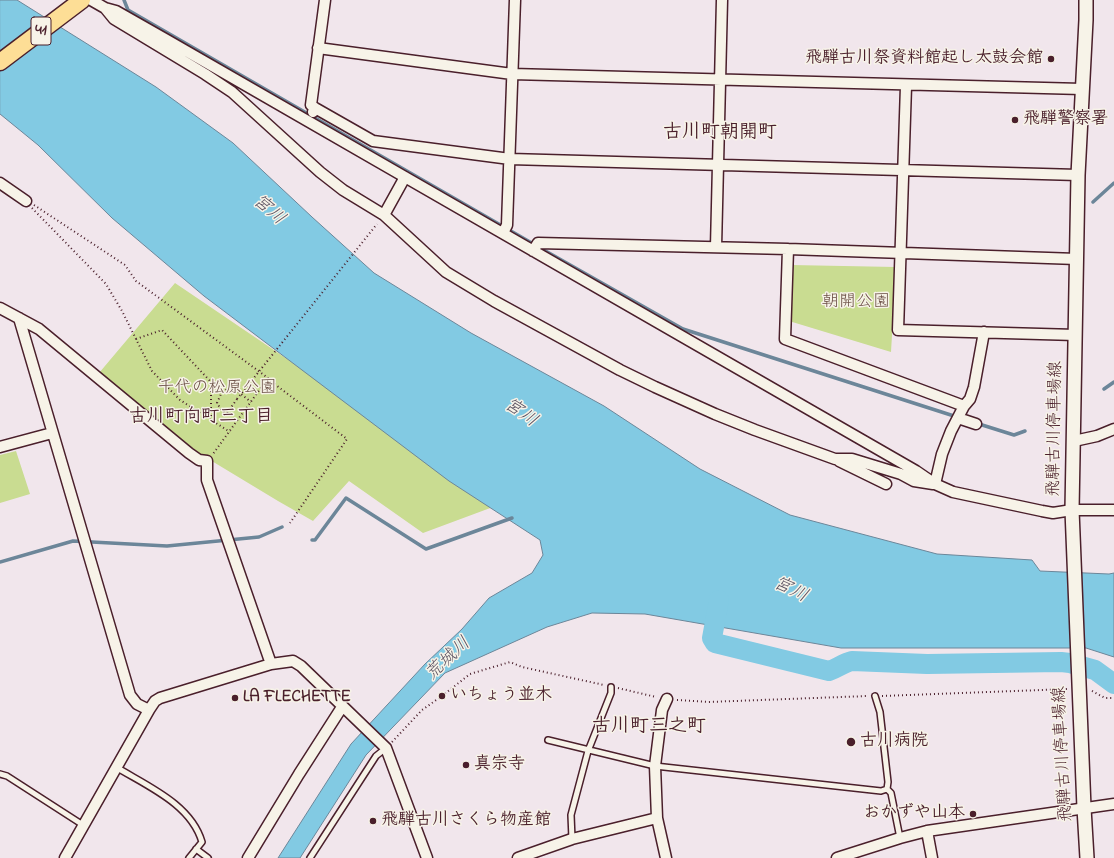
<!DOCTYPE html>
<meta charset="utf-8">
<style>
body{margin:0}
canvas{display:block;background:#f1e6ec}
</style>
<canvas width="1114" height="858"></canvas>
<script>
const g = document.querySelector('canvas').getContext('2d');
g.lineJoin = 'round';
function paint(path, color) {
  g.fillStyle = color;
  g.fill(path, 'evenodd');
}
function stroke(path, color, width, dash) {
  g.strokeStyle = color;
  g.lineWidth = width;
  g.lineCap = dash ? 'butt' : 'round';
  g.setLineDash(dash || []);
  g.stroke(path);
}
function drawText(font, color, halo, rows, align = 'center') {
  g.font = font + ' "Indie Flower","Klee One",sans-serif';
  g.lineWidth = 3;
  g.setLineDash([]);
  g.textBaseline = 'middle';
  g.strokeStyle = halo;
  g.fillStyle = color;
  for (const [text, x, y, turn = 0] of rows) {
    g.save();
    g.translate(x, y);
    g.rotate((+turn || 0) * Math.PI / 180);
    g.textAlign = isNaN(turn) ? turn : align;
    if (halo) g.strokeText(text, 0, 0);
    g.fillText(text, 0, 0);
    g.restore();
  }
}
const green = new Path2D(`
 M 791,265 L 896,267 L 891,352 L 789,321 Z
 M 175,283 L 501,504 L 423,533 L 349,481 L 313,521 L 278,501 L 177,440 L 99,373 Z
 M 16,451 L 30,494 L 0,503 L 0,455 Z`);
const water = new Path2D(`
 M 0,0 L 17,0 L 156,87 L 233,143 L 312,217 L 374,273 L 471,333 L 604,406 L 700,469 L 790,515 L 937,554 L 1032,560 L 1040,571 L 1109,574 L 1114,573 L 1114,657 L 1086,648 L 841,648 L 645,614 L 592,613 L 547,627 L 445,673 L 366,755 L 300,858 L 278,858 L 351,744 L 425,664 L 462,629 L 489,598 L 532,573 L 543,555 L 540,540 L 449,481 L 204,296 L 112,218 L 38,145 L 0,114 Z`);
const stream = new Path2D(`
 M 124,0 L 128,10 L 549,253 L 683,329 L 954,416
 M 1093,202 L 1114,183
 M 1104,389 L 1114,382
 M 979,424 L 1014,435 L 1025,431
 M 312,540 L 315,540 L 346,498 L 426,549 L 512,518
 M 0,562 L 73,541 L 167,546 L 259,537 L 282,527`);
const river = new Path2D(`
 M 719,600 L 712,638 L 715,643 L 829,671 C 838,668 843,663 852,661 L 927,664 L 1061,662 L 1070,663 L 1095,670 L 1114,684`);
const path = new Path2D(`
 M 34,205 L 125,265 L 136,281 L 268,378 L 213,454
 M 32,208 L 106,284 L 122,311 L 152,371 L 180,400 L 230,432
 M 136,339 L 162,330 L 211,382 L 211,420
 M 268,379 L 347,439 L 290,523
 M 237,399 L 227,413 L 222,411 L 217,403 L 221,394 L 231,386 L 251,402
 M 618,688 L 656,697
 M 1092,691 L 1105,698 L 1114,698
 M 882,696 L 1068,689
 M 677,700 L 708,702 L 868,696
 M 392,742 L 422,710 L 442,696 L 470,674 L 510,662 L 522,667 L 604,685`);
const service = new Path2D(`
 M 875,696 L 880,712 L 888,782 L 887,789 L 891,793 L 900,838
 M 548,740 L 655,766 L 881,791 L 887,789
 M 116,767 C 147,786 191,804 202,842 L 189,858
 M 0,774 L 7,776 L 83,825
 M 572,839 L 571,815 L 588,751 L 611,693 L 611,687
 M 196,849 L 208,858
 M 310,858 L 376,756 L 386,748`);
const minor = new Path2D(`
 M 91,0 L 105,8 L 116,11 L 167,40 C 417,183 665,329 916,471 L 935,484 L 953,492 L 1042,511 L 1053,513 L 1072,510 L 1114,510
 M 105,8 L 114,19 L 205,74 L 232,92 L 320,172 L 343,190 L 384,215 L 446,272 L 494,301 L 620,370 L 655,387 L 715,414 L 755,430 L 835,459 L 852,459 L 901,474 L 914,481 L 933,484
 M 318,48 L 512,74 L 1082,89
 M 906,86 L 898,330 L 1076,335
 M 315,108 L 373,141 L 510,159 L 1078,175
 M 313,112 L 315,108 L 311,105 L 325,0
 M 0,183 L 26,201
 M 384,215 L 405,177
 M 503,233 L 507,225 L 515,0
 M 716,247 L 722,0
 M 788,249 L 785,339 L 964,406
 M 533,251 L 538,243 L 788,249 L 1077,259
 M 0,308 L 39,329 L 189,453 L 199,460 L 207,461 L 207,480 L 271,664 L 293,661 L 301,666 L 386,748 L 427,858
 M 19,318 L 130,695 L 137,704 L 149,710
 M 958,418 L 976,424
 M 1074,441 L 1097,436 L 1114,429
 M 0,447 L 52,433
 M 839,461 L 886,484
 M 935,484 L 942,454 L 951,431 L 964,406 L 970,399 L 974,387 L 984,332
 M 927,831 L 932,858
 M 65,858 L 149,710 L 155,701 L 160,698 L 271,664
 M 248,858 L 299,774 L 342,707
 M 518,858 L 572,839 L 657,818
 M 666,858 L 657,818 L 655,766 L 662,710 L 667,699
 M 837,858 L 900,838 L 927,831 L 1114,804`);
const secondary = new Path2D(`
 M 1086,0 L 1086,20 L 1078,175 L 1072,510 L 1084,808 L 1087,858`);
const trunk = new Path2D(`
 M 0,62 L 82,0`);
const pathBridge = new Path2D(`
 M 237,399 L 377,224`);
const markers = [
 [1051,59,4,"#4a1f2b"],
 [1015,120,4,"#4a1f2b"],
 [442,696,4,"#4a1f2b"],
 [235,698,4,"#4a1f2b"],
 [851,742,5,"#4a1f2b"],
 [466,765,4,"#4a1f2b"],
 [973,814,4,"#4a1f2b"],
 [373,821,4,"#4a1f2b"]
];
const shields = [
 [41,31,20]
];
const shieldNames = [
 ["41",41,31]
];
const poiNames = [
 ["飛騨古川祭資料館起し太鼓会館",1043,59,"right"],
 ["飛騨警察署",1023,120],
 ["いちょう並木",450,696],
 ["LA FLECHETTE",243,698],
 ["古川病院",860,742],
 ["真宗寺",474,765],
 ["おかずや山本",965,814,"right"],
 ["飛騨古川さくら物産館",381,821]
];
const parkNames = [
 ["朝開公園",856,303],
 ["千代の松原公園",217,389]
];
const streetNames = [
 ["飛騨古川停車場線",1056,429,-89],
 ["飛騨古川停車場線",1064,754,-93]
];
const waterNames = [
 ["宮川",268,211,41],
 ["宮川",520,414,35],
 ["宮川",790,591,26],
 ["荒城川",449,660,-43]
];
const neighbourhoodNames = [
 ["古川町向町三丁目",201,418]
];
const quarterNames = [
 ["古川町朝開町",720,134],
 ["古川町三之町",649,728]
];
paint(green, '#c9dc91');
paint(water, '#82cae3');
stroke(water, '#6c8699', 1);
stroke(stream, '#6c8699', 3.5);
stroke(river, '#82cae3', 20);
stroke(service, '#4a1f2b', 8);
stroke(minor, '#4a1f2b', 13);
stroke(secondary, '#4a1f2b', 16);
stroke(trunk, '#4a1f2b', 19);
stroke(path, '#4a1f2b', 2, [1, 3]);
stroke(service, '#f7f3e8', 5);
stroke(minor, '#f7f3e8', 10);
stroke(secondary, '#f7f3e8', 13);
stroke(trunk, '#fdde96', 16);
stroke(pathBridge, '#4a1f2b', 2, [1, 3]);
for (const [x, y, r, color] of markers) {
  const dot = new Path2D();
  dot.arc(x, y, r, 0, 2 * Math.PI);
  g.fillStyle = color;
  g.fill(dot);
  stroke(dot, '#f7f3e8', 1.5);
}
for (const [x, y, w] of shields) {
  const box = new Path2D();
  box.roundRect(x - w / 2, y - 14, w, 28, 3);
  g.fillStyle = '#f7f3e8';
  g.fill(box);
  stroke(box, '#4a1f2b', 1);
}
drawText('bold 16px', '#4a1f2b', null, shieldNames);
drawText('bold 17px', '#4a1f2b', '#f7f3e8', poiNames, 'left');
drawText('17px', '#6a4e44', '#f7f3e8', parkNames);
drawText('17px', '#4a1f2b', '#f7f3e8', streetNames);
drawText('italic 18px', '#5b5262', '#f7f3e8', waterNames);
drawText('bold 18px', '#4a1f2b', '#f7f3e8', neighbourhoodNames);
drawText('bold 19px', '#4a1f2b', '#f7f3e8', quarterNames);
</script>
